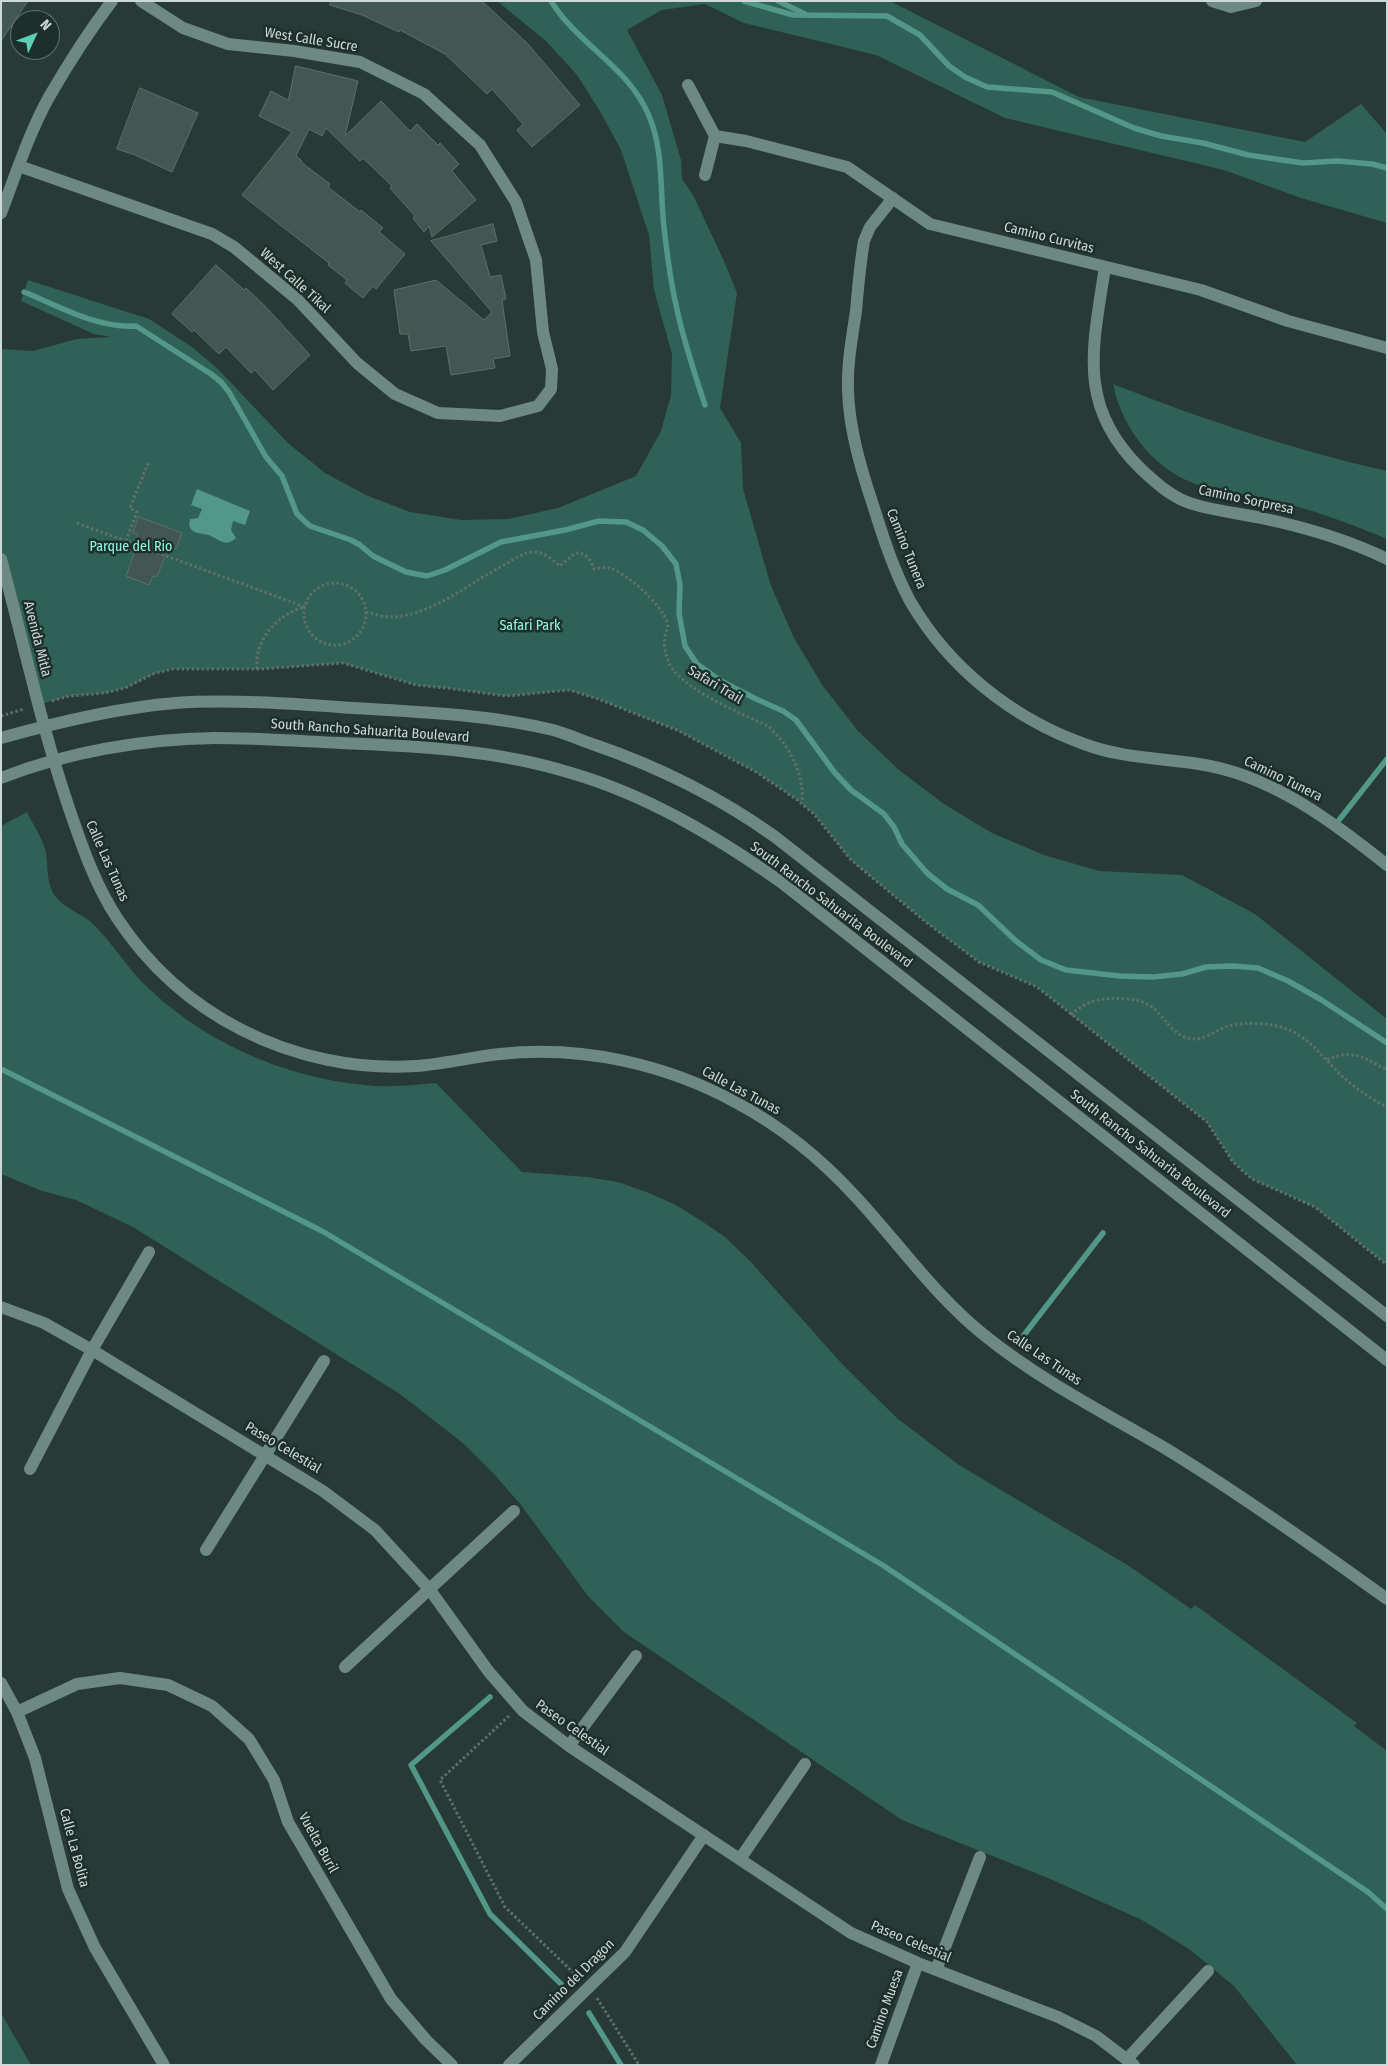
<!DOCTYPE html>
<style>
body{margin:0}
#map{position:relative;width:1388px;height:2066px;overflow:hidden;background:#273a35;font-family:"Fira Sans Condensed",sans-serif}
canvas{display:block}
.frame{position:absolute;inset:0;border:2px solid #cdd9d6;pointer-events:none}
.north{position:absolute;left:10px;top:10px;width:50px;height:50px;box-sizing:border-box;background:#1d2f2b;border:1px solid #63736f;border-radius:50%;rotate:47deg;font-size:14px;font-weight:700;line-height:20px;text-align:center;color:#cdd9d6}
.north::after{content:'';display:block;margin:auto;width:18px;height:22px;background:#5dceb8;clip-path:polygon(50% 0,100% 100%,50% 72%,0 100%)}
</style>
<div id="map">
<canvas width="1388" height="2066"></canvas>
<div class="frame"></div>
<div class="north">N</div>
</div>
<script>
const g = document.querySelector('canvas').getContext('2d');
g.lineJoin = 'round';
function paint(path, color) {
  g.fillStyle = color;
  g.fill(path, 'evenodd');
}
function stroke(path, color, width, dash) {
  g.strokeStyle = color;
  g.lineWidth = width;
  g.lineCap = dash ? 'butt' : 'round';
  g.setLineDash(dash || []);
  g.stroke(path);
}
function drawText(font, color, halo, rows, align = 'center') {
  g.font = font + ' "Fira Sans Condensed",sans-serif';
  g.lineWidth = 5;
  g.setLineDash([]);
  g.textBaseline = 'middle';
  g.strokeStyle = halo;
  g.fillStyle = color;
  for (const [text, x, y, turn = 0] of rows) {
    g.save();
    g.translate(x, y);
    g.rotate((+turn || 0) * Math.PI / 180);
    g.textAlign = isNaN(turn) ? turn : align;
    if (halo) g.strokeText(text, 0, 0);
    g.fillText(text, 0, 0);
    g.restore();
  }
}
const green = new Path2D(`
 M 497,1 L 890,1 L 1079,97 L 1305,142 L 1361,104 L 1387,134 L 1387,223 L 1301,198 L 1224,170 L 1005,118 L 876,55 L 744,23 L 705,4 L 662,10 L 627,30 L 662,95 L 681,160 L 682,179 L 693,195 L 724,261 L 737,293 L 720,408 L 741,443 L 743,489 L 771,586 L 794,638 L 823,686 L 858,731 L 899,770 L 944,804 L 992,833 L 1044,855 L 1099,871 L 1182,875 L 1255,914 L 1387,1019 L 1387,1265 L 1315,1207 L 1252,1179 L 1233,1162 L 1207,1122 L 1037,987 L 979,962 L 927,923 L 851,860 L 814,814 L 796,799 L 756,772 L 679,731 L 598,699 L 569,690 L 506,696 L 454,689 L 416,685 L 343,663 L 261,669 L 172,669 L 153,674 L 125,688 L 105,693 L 69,696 L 38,705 L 1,559 L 1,349 L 33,351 L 77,339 L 111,337 L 94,334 L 21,301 L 28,280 L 149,319 L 192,347 L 217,368 L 288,443 L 325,473 L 366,495 L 410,512 L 461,520 L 508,519 L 558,508 L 636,476 L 661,431 L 671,395 L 672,354 L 654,290 L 649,235 L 621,150 L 601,113 L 577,75 L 547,42 Z
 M 1113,384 C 1202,419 1293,450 1387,471 L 1387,539 C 1349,523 1311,509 1272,500 C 1250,494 1226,493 1204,487 C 1157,473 1123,432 1113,384 Z
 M 27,812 C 32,823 40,834 44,846 C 50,862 44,882 56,897 C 66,910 84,914 95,926 C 112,943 125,964 141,981 C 199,1040 282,1077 364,1085 C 388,1088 412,1085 436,1083 L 522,1172 L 587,1177 L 618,1182 L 649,1193 L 676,1205 L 703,1222 L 725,1237 L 750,1261 L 843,1365 L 898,1419 L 959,1465 L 1129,1566 L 1191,1609 L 1195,1605 L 1357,1723 L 1354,1726 L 1387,1751 L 1387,2065 L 1297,2065 L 1234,1986 L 1189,1949 L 1142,1920 L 1048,1878 L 902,1820 L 624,1632 L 588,1596 L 521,1505 L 493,1473 L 464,1444 L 400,1394 L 133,1227 L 76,1200 L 42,1191 L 1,1174 L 1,826 Z
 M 1,2013 L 5,2020 L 31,2065 L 1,2065 Z`);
const water = new Path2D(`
 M 197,489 L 250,511 L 245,525 L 233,521 L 231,530 L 236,538 C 226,547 221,541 211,536 C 203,532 186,536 190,519 L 198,518 L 202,509 L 191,505 Z`);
const stream = new Path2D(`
 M 551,1 C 578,45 629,67 649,116 C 665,153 659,196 665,236 C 668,262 672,289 678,314 C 685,345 695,375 705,405
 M 744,1 L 793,15 L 887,16 L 920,35 L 949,66 L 965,77 L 987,87 L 1052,92 L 1134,128 L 1161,136 L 1203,143 L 1248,155 L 1303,163 L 1337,161 L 1372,164 L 1387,168
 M 778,1 L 805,14
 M 24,292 C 59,306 98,329 136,326 L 211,374 L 221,382 L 229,392 L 266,457 L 282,476 L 297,514 L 310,526 L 351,540 L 360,545 L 373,556 L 406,572 L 427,576 L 445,570 L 501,542 L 565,530 L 599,521 L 626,522 L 643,530 L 662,546 L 676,564 L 680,585 L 679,613 L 685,646 L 697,664 L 721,681 L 756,699 L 783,711 L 796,720 L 835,773 L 851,790 L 884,814 L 894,827 L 902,844 L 927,873 L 947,889 L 978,905 L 1016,941 L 1041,960 L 1066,970 L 1120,976 L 1153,977 L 1182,974 L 1206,967 L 1233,966 L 1258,968 L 1288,981 L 1320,999 L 1387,1043
 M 1336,824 L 1387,759
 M 1,1069 L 322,1231 L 884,1566 L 1368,1892 L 1387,1909
 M 1017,1344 L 1103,1233
 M 490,1697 L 411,1765 L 490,1914 L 561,1984
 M 589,2013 L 621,2065`);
const building = new Path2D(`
 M 1,1 L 28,1 L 1,41 Z
 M 331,1 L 482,1 L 528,44 L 580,105 L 532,147 L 517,130 L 523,124 L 492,89 L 487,94 L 445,54 L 400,30 L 399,32 L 362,15 L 330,5 Z
 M 296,66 L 358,81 L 345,136 L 381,101 L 410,131 L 417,124 L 438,145 L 440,143 L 459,164 L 452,171 L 476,200 L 432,237 L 429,226 L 424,232 L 413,218 L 415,216 L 390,188 L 392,186 L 363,158 L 360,161 L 326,128 L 322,136 L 309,129 L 296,156 L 302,161 L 301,162 L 330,184 L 328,187 L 360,212 L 361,210 L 383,228 L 379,232 L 405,254 L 376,289 L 373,286 L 363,298 L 345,283 L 347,280 L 328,265 L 329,263 L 242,195 L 292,132 L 259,116 L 271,91 L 288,100 Z
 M 140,88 L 198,113 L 172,172 L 135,155 L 117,149 Z
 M 493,224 L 497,241 L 481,245 L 490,277 L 501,275 L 506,299 L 502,300 L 510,356 L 493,359 L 495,368 L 451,375 L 446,346 L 411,351 L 408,334 L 400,334 L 394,290 L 436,280 L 484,320 L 492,312 L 431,241 Z
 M 216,265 L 244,290 L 246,288 L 265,306 L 310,355 L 273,390 L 255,370 L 251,373 L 226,347 L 219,354 L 194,330 L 192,332 L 172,314 Z
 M 139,517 L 182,533 L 176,549 L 169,546 L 157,577 L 153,576 L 149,585 L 126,576 L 137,545 L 134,545 L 138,534 L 133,533 Z`);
const path = new Path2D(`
 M 77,523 L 305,607
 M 126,541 L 137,512 L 130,508 L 149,461
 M304 614a31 31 0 1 1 62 0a31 31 0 1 1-62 0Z
 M 366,612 C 374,614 383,617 392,617 C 434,615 470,582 506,564 C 514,559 524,552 534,552 C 544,552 553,560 560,566 L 575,553 C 586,552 590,559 594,569 C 599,568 604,567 609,568 C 626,572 662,605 667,622 C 669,627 666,631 665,637 C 663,649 667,663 675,672 C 697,696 739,712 768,726 C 789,745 805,774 802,803
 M 257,669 C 254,640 277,615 304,607
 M 52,701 L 69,696 L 105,693 L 125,688 L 153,674 L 172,669 L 261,669 L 343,663 L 416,685 L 454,689 L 506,696 L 569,690 L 598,699 L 679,731 L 756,772 L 796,799 L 814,814 L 851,860 L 927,923 L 979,962 L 1037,987 L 1207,1122 L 1233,1162 L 1252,1179 L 1315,1207 L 1387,1265
 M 1,716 L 24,709
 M 1071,1015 C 1087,999 1106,997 1127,999 C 1136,1000 1144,1001 1152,1007 C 1166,1018 1173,1037 1193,1039 C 1206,1040 1217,1029 1229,1026 C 1247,1021 1275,1023 1292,1031 C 1312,1041 1327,1062 1343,1077 C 1356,1089 1371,1099 1387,1107
 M 1327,1060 C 1353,1048 1364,1058 1387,1070
 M 509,1716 L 440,1780 L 505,1907 L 578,1977
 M 597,1998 L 639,2065`);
const minor = new Path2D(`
 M 1212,1 L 1231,7 L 1256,1
 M 688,85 L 715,136 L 705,175
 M 715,136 L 746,141 L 847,167 L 930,224 L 1201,290 L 1288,321 L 1387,348
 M 19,166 L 212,234 L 234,247 L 297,299 L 357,363 L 395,394 L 438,413 L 500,416 L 538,406 L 551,389 L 552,369 L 543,332 L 536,260 L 516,202 L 480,145 L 424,94 L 360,62 L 294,51 L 228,44 L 183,28 L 141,1
 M 893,198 L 870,227 L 864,241 C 860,264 858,288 856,311 C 852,338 847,364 848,390 C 849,429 861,469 873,505 C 883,537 894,571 910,601 C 949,668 1012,718 1084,744 C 1121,758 1160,758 1199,764 C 1272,775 1331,821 1387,865
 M 1,213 C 16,174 29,133 49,97 C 68,64 89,31 112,1
 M 1105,267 C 1093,347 1076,406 1141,469 C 1154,481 1169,495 1187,502 C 1207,510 1239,513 1261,518 C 1304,527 1347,539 1387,559
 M 1,559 C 24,644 42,730 71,814 C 83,849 96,886 117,918 C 148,965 191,1004 242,1030 C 295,1057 356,1070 416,1066 C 444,1064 472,1057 500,1054 C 581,1045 666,1064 737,1103 C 782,1127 821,1159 855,1196 C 898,1242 934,1295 984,1335 C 1041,1381 1105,1413 1168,1450 C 1243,1496 1315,1547 1387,1599
 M 1,738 C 58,722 116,708 175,703 C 231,699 296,704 353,708 C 420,712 487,714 553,730 C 567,734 581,740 595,745 C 659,767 719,797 774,836 L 1387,1316
 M 1,778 C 67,752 143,739 214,738 C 256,738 298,741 340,743 C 418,746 497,750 571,773 C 647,795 717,837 781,882 L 1387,1360
 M 1,1307 L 44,1323 L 92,1350 L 323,1491 L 375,1530 L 430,1590 L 489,1672 L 523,1711 L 569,1746 L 851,1933 L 918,1963 L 1058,2017 L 1096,2036 L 1134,2065
 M 30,1469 L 92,1350 L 149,1252
 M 206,1550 L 324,1361
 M 345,1667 L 514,1511
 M 1,1683 L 17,1712 L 35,1758 L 68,1889 L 95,1948 L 164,2065
 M 17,1712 L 77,1684 L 120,1678 L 168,1685 L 212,1706 L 249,1739 L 274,1780 L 288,1822 L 391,1999 L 426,2040 L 452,2065
 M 569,1746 L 636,1656
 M 740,1859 L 805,1764
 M 936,1970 L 980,1857
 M 1127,2059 L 1208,1971
 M 509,2065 L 625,1952 L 704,1835
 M 881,2065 L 918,1963`);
const streetNames = [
 ["West Calle Sucre",311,40,9],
 ["Camino Curvitas",1049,238,14],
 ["West Calle Tikal",295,281,42],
 ["Camino Sorpresa",1246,500,12],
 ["Camino Tunera",906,549,68],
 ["Avenida Mitla",37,639,76],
 ["Safari Trail",715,685,31],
 ["South Rancho Sahuarita Boulevard",370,731,4],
 ["Camino Tunera",1283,779,26],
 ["Calle Las Tunas",107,861,66],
 ["South Rancho Sahuarita Boulevard",831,905,37],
 ["Calle Las Tunas",741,1091,28],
 ["South Rancho Sahuarita Boulevard",1150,1154,38],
 ["Calle Las Tunas",1044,1358,34],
 ["Paseo Celestial",283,1448,31],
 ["Paseo Celestial",572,1728,35],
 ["Vuelta Buril",318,1843,61],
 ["Calle La Bolita",74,1848,75],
 ["Paseo Celestial",911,1942,23],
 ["Camino del Dragon",574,1980,-45],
 ["Camino Muesa",885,2009,-70]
];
const parkNames = [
 ["Parque del Rio",131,547],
 ["Safari Park",530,626]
];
paint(green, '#2f6156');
paint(water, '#529788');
stroke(stream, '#529788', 5.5);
paint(building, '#435752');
stroke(building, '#5c706b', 1);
stroke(path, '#5f706c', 3, [2.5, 2.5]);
stroke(minor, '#6d8982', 12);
drawText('14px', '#cdd9d6', '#1d2f2b', streetNames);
drawText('14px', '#90f9e3', '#1d2f2b', parkNames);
</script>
